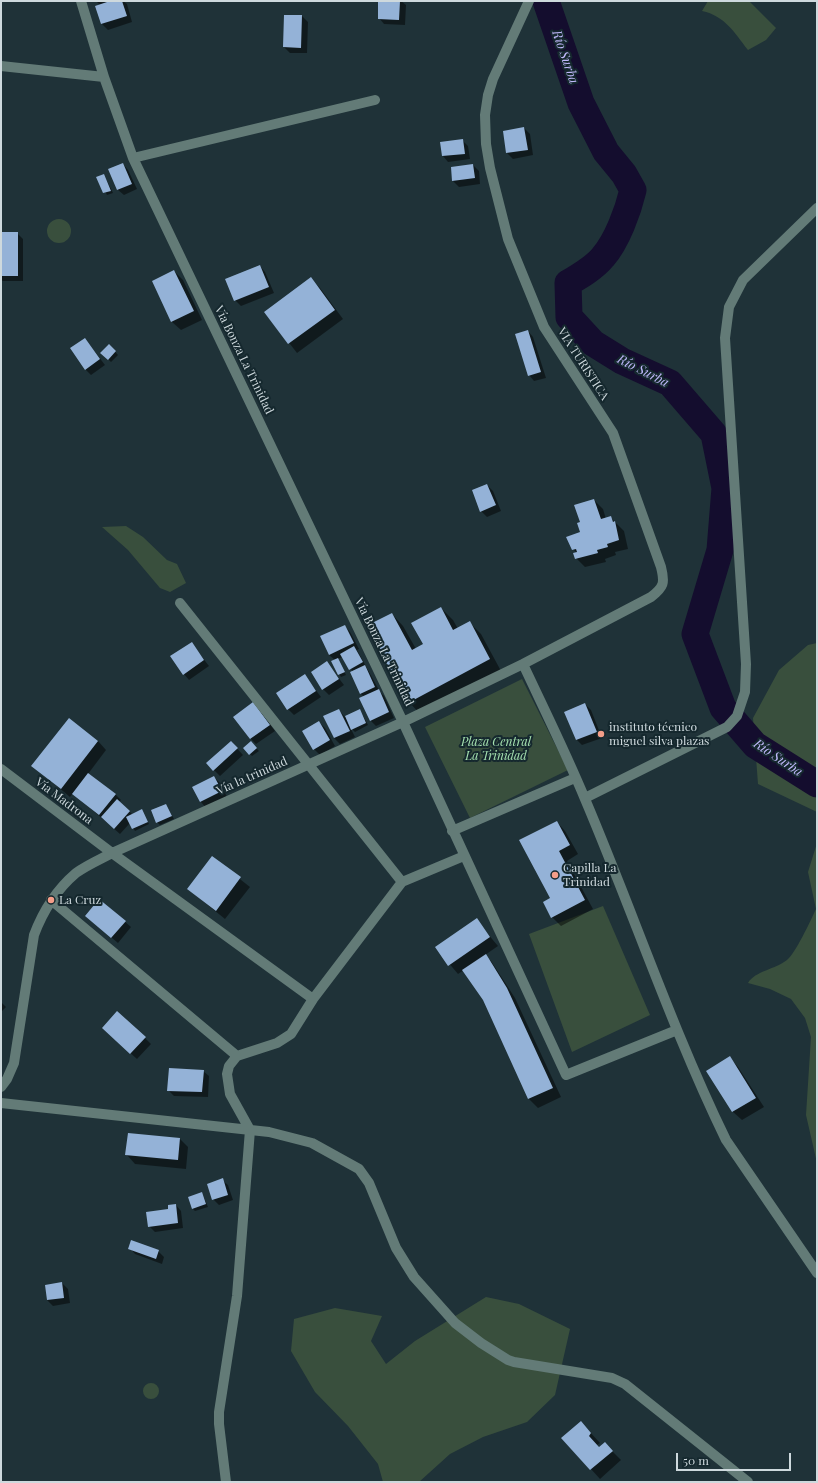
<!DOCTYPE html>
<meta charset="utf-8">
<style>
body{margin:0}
#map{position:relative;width:818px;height:1483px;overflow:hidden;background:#1f3238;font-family:"Playfair Display",serif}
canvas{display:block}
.frame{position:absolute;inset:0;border:2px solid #ced9dd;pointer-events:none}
.scale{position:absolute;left:676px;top:1453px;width:115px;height:18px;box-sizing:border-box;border:2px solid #ced9dd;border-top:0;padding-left:5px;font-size:12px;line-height:14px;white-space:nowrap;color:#ced9dd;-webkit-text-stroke:3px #15282e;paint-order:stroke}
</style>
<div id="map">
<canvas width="818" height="1483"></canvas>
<div class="frame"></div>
<div class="scale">50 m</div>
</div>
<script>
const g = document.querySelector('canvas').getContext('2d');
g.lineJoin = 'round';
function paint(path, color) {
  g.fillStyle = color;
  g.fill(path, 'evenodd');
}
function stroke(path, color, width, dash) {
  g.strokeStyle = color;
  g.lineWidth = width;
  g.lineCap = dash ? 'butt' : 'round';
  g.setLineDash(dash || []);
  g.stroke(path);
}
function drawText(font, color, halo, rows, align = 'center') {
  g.font = font + ' "Playfair Display",serif';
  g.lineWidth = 4;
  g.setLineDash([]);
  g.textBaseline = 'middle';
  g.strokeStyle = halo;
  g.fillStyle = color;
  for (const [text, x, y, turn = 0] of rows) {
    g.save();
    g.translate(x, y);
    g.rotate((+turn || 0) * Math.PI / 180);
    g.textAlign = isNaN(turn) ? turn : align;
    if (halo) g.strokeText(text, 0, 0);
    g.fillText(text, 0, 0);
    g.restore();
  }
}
const green = new Path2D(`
 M 708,1 L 749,1 L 776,28 L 766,40 L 748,50 C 734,32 725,16 702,11 Z
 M47 231a12 12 0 1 1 24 0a12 12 0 1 1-24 0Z
 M 126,526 L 143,537 L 167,560 L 177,564 L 186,583 L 170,592 L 160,588 L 128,550 L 102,527 Z
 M 817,643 L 817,812 L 758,784 L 753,718 L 779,670 L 808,645 Z
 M 522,679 L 568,770 L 470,818 L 425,727 Z
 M 817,843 L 817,1163 L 806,1115 L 811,1037 L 805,1018 L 791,999 L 770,989 L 748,983 C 755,971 776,969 787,960 C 795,954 811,920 816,909 L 808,872 Z
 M 603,906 L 650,1015 L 572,1052 L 529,934 Z
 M 486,1297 L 519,1304 L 570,1329 L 555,1395 L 527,1422 L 483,1437 L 450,1454 L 419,1482 L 383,1482 L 378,1464 L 348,1426 L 315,1392 L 291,1351 L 294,1319 L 335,1308 L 382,1316 L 371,1341 L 386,1364 L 415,1341 Z
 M143 1391a8 8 0 1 1 16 0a8 8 0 1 1-16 0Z`);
const shadow = new Path2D(`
 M 96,1 L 123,1 L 127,4 L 132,22 L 108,30 L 102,24 L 97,6 L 100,5 Z
 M 379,1 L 401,1 L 406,5 L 405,25 L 384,24 L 379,18 Z
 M 302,16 L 308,22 L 307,53 L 290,53 L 284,47 Z
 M 524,128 L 530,134 L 533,155 L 513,159 L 507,153 L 504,132 Z
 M 462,140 L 468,146 L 470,159 L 448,162 L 443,156 Z
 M 123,164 L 128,170 L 137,189 L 124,195 L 118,190 L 109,170 Z
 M 473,165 L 479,171 L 480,184 L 459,187 L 453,181 Z
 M 104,175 L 113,193 L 107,195 L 98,177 Z
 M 1,233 L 17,233 L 23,239 L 23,281 L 3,281 L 1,280 Z
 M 260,266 L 265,272 L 274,293 L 241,306 L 235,300 Z
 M 174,271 L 183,280 L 202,320 L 181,330 L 172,322 L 153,281 Z
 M 311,279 L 320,288 L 343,319 L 297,353 L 265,312 Z
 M 528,331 L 533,337 L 546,378 L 534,381 L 529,375 Z
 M 85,339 L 105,365 L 91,375 L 85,369 Z
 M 109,345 L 118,355 L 111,362 L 102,353 Z
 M 487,485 L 493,491 L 501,511 L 487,517 L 481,511 Z
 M 594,500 L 603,509 L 606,519 L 610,517 L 624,531 L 628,549 L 615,552 L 616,555 L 605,559 L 606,562 L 585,567 L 576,558 L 577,553 L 573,549 L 581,533 L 581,523 Z
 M 441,608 L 453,620 L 458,629 L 469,622 L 481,634 L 501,671 L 420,714 L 409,702 L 392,614 L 403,626 L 416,649 L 424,644 Z
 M 345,626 L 350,632 L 359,649 L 357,650 L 380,692 L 384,696 L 394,718 L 376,726 L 370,720 L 364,697 L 361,694 L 353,672 L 343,657 L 337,659 L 346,675 L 341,677 L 332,662 L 335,660 L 329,655 Z
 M 191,643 L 209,666 L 189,680 L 184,674 Z
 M 327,663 L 344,685 L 329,695 L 323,689 Z
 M 305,676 L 321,697 L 294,715 L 288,709 Z
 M 585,704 L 591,710 L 602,738 L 582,745 L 576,739 Z
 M 259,709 L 275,731 L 256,744 L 250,738 Z
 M 339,710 L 345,717 L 360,710 L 368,725 L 355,732 L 350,727 L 355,737 L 340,744 L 334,738 Z
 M 319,722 L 325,728 L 335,746 L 320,755 L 314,749 Z
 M 98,741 L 106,750 L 88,774 L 115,794 L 121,800 L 119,802 L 133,815 L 142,811 L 149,824 L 135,831 L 130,823 L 120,834 L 73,793 L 70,797 L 33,766 Z
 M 231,742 L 243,755 L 220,776 L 208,764 Z
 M 251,743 L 259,751 L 252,756 L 244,748 Z
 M 214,777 L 220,783 L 227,797 L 206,808 L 201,802 L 193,788 Z
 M 166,805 L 174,819 L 160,825 L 157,822 Z
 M 557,822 L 565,831 L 578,854 L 567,861 L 593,909 L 561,926 L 552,917 Z
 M 212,857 L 250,887 L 225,919 L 188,889 Z
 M 100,900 L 131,927 L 118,943 L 86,916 Z
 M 476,920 L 498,946 L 485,955 L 491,961 L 515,998 L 561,1097 L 538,1108 L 529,1099 L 484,1000 L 464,970 L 458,974 L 436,948 Z
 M 1,1002 L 6,1007 L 1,1012 Z
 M 109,1034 L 145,1038 L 151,1044 L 137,1059 Z
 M 730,1058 L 738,1067 L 764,1107 L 742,1120 L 733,1112 L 708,1071 Z
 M 203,1071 L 209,1076 L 208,1097 L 174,1096 L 168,1090 Z
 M 180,1139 L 188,1147 L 186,1169 L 135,1164 L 127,1155 Z
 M 222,1180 L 228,1185 L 233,1200 L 219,1205 L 213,1199 Z
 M 202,1193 L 208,1207 L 195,1211 L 192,1208 Z
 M 176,1205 L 181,1211 L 183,1228 L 155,1232 L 149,1226 Z
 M 130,1248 L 158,1251 L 164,1257 L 162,1264 L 135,1254 Z
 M 62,1283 L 68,1289 L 70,1303 L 53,1306 L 47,1300 Z
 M 589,1431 L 600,1443 L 597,1445 L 599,1448 L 604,1443 L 621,1460 L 600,1479 L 563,1438 Z`);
const river = new Path2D(`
 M 546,1 L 581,103 L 606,152 L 624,174 L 633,190 C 628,211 617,241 603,257 C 594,268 580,276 568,283 L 569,317 L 593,343 L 622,361 L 670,383 L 714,434 L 725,488 L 720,550 L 695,634 L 723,708 L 755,745 L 817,784`);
const building = new Path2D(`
 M 110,1 L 122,1 L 127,16 L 101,24 L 95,6 Z
 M 378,1 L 400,1 L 399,20 L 378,19 Z
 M 284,15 L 302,15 L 301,48 L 283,47 Z
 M 524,127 L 528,150 L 506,153 L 503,131 Z
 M 463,139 L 465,154 L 442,156 L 440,142 Z
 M 123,163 L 132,184 L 117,190 L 108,169 Z
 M 473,164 L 475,178 L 452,181 L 451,167 Z
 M 104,174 L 111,191 L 103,193 L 96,177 Z
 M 1,232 L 18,232 L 18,276 L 1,276 Z
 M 260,265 L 269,287 L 234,301 L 225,279 Z
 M 174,270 L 194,311 L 171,322 L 152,281 Z
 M 311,277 L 335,310 L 288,344 L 264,312 Z
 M 528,330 L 541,372 L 528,376 L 515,334 Z
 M 85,338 L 100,359 L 85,370 L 70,348 Z
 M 109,344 L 116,351 L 108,360 L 100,353 Z
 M 487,484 L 496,505 L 480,512 L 472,490 Z
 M 594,499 L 601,519 L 611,516 L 613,522 L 615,521 L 619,540 L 607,544 L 608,547 L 597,550 L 598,553 L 575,559 L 573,553 L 577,552 L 576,549 L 572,550 L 566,537 L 580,532 L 577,523 L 580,522 L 574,505 Z
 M 441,607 L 453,630 L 470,621 L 490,659 L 408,703 L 366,626 L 392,613 L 412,650 L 423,644 L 411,623 Z
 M 345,625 L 354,643 L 329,655 L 320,636 Z
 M 192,642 L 204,660 L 183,675 L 170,656 Z
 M 354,646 L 363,662 L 349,670 L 340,654 Z
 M 338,658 L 345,672 L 338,675 L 331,661 Z
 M 327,661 L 339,679 L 322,690 L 311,672 Z
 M 365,665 L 375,687 L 360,694 L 350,672 Z
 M 305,674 L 316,691 L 287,710 L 276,693 Z
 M 379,689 L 389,712 L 370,721 L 359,698 Z
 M 253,702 L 270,725 L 250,739 L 233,717 Z
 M 585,703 L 597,732 L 576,740 L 564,712 Z
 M 339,709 L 350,731 L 334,738 L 323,716 Z
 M 360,709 L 366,723 L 351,730 L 345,716 Z
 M 69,718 L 98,741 L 61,789 L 31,766 Z
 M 319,721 L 330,740 L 313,750 L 302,731 Z
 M 231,741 L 238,748 L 213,771 L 206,763 Z
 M 251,741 L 257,748 L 249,755 L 243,748 Z
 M 88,773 L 116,794 L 99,815 L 72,794 Z
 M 214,776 L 222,791 L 200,802 L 192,787 Z
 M 117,799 L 130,811 L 114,829 L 101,817 Z
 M 166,804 L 172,816 L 156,823 L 151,810 Z
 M 142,809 L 148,822 L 132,829 L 126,817 Z
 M 557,821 L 570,845 L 559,851 L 585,900 L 551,918 L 543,902 L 550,898 L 519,840 Z
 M 212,856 L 241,877 L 216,911 L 187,889 Z
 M 99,899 L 126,921 L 111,938 L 85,916 Z
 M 477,918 L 490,937 L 448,966 L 435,947 Z
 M 486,954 L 507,988 L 553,1088 L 528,1099 L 483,1000 L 462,970 Z
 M 117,1011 L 146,1037 L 130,1054 L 102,1028 Z
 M 730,1056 L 756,1098 L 732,1112 L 706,1071 Z
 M 169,1068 L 204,1070 L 202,1092 L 167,1091 Z
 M 128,1133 L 180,1138 L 178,1160 L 125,1155 Z
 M 223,1178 L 228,1195 L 212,1200 L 207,1184 Z
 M 202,1192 L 206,1204 L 192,1209 L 188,1197 Z
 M 176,1204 L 178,1223 L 148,1227 L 146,1212 L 168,1209 L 168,1205 Z
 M 131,1240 L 159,1250 L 156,1259 L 128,1249 Z
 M 62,1282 L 64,1298 L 47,1300 L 45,1285 Z
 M 581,1421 L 591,1433 L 589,1436 L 599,1447 L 605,1442 L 613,1451 L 590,1470 L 561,1438 Z`);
const minor = new Path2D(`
 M 81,1 L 104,77 L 133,158 L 403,722 L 566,1075 L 677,1030
 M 1,66 L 104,77
 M 133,158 L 375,100
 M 180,603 L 402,882
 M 523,664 C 544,709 566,753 585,799 C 633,912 672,1029 726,1140 L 817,1273
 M 1,769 L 112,853 L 313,999
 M 585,798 L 727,727 L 737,716 L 745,692 L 746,664 L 725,338 L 729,307 L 743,280 L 817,208
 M 452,831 L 575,778
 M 51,900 L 237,1056
 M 1,1087 L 7,1079 L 14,1063 L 34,935 C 43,911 56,890 76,873 C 87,865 101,859 112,853 L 403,722 L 523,664 L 651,597 C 664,587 665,583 661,567 L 613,433 L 544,327 L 508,239 L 490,168 L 486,144 L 485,115 L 488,95 L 493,79 L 529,1
 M 1,1103 L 269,1132 L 312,1143 L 359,1169 L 369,1183 L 396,1248 L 414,1277 L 455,1323 L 481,1343 L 508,1360 L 514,1362 L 612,1378 L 625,1384 L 748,1482
 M 226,1482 L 219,1424 L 219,1412 L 237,1296 L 250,1130 L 230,1094 L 227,1074 L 229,1066 L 237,1056 L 277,1043 L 291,1034 L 313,999 L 402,882 L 464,856`);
const markers = [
 [601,734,4,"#f49e89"],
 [555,875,4,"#f49e89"],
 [51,900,4,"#f49e89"]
];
const streetNames = [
 ["Vía Bonza La Trinidad",244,360,64],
 ["VIA TURISTICA",583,364,57],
 ["Vía Bonza La Trinidad",384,652,64],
 ["Vía la trinidad",252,776,-24],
 ["Vía Madrona",64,801,37]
];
const poiNames = [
 ["instituto técnico",609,727],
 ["miguel silva plazas",609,741],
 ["Capilla La",563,868],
 ["Trinidad",563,882],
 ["La Cruz",59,900]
];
const parkNames = [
 ["Plaza Central",496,742],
 ["La Trinidad",496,756]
];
const waterNames = [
 ["Río Surba",565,57,71],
 ["Río Surba",643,371,27],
 ["Río Surba",778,758,34]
];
paint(green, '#394f3d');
paint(shadow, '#0007');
stroke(river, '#140d2e', 27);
paint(building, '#94b2d7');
stroke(minor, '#637b77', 10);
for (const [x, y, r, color] of markers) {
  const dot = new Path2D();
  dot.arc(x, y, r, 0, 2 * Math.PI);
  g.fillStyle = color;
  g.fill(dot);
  stroke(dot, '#15282e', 1.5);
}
drawText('12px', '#ced9dd', '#15282e', streetNames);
drawText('12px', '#ced9dd', '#15282e', poiNames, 'left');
drawText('italic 12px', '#a6e2b0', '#15282e', parkNames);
drawText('italic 13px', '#c0b9fb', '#15282e', waterNames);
</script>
